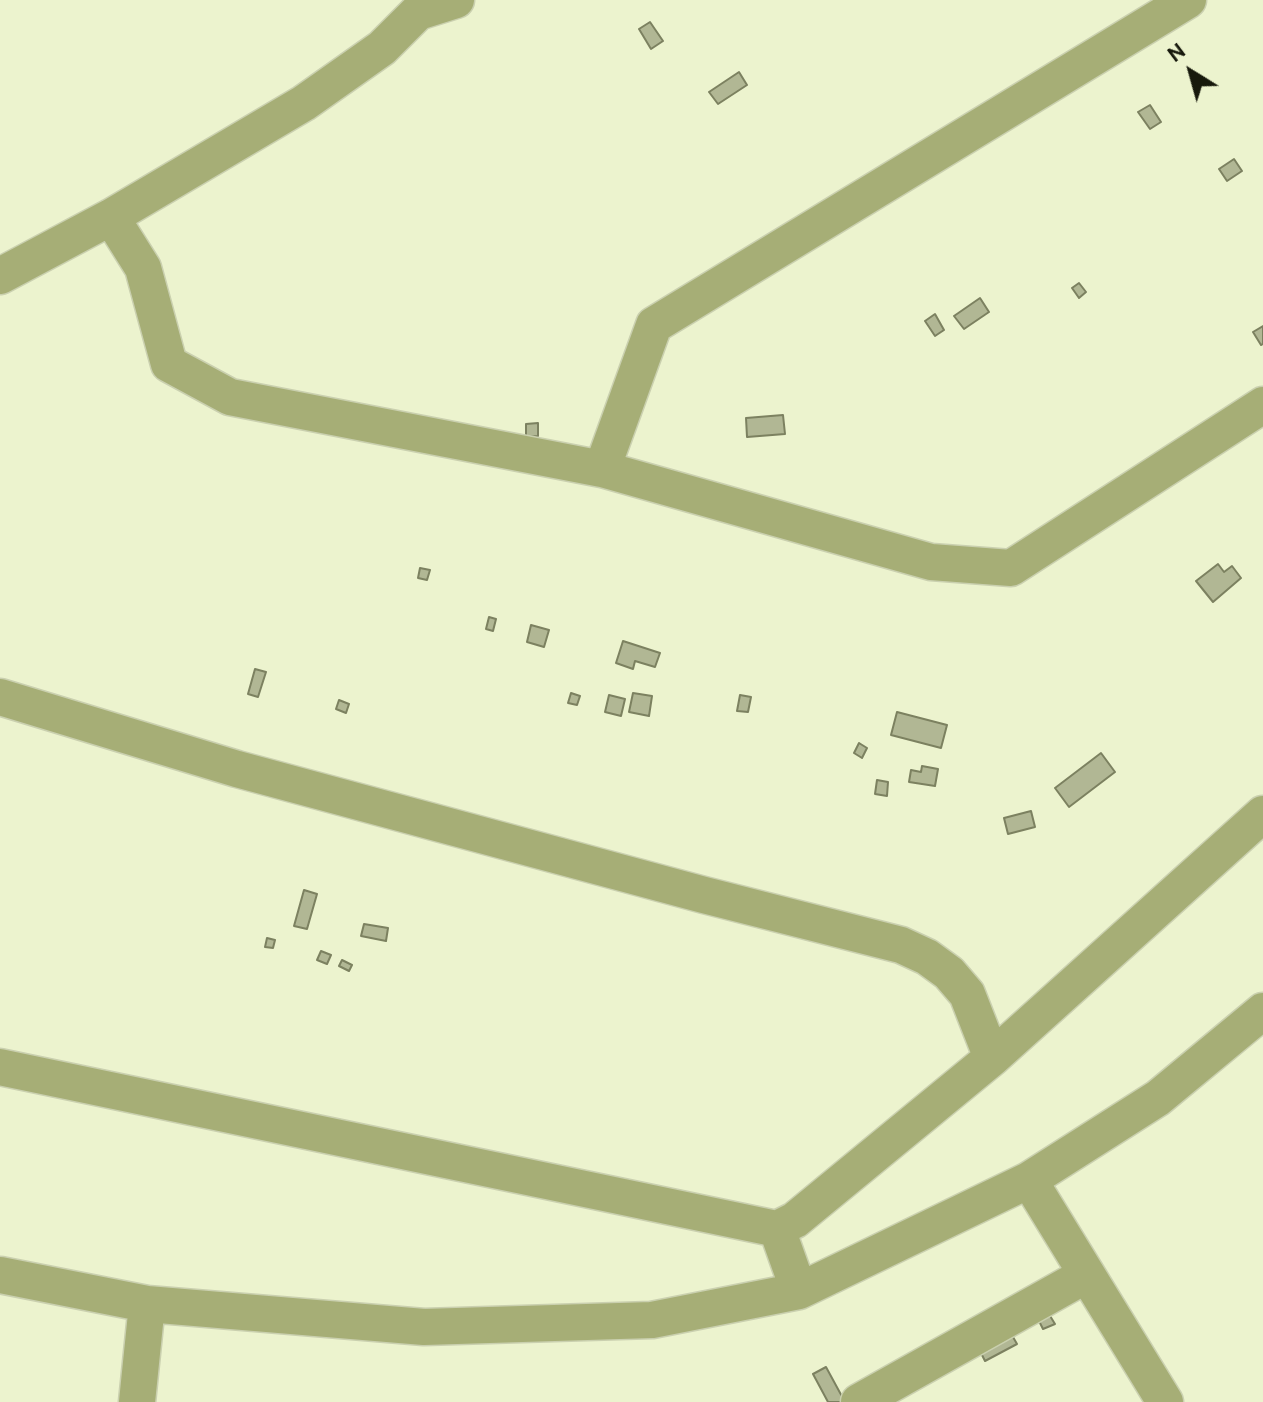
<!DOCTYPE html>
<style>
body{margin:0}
#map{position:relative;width:1263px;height:1402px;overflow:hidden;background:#ecf3ce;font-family:Cabin,sans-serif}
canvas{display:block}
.north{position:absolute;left:1151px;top:32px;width:80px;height:80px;-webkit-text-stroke:6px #ecf3ce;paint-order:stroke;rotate:323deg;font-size:22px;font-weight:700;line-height:32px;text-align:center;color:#17190c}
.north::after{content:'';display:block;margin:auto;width:28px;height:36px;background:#17190c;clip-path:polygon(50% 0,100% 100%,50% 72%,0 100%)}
</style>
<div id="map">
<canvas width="1263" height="1402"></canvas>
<div class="north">N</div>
</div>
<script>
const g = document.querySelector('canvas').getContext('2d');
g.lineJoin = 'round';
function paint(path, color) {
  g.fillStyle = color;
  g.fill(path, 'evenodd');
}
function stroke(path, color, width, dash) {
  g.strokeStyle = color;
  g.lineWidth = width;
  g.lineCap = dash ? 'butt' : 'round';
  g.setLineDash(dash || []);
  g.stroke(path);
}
const building = new Path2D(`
 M 650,22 L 663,41 L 651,49 L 639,29 Z
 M 739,72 L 747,85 L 718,104 L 709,92 Z
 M 1150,105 L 1161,122 L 1150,129 L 1138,112 Z
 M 1234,159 L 1242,171 L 1227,181 L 1219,169 Z
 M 1079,283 L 1086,292 L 1079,298 L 1072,288 Z
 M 980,298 L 989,312 L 964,329 L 954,316 Z
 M 935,314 L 944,330 L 935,336 L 925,321 Z
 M 1263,326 L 1263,344 L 1261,345 L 1253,332 Z
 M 783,415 L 785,434 L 747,437 L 746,418 Z
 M 538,423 L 538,436 L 526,437 L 526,424 Z
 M 1218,564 L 1224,572 L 1232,566 L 1241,578 L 1213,602 L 1196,581 Z
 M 420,568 L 430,570 L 427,580 L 418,578 Z
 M 489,617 L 496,619 L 493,631 L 486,629 Z
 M 531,625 L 549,630 L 544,647 L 527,642 Z
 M 623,641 L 660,653 L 655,667 L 635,661 L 633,669 L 616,663 Z
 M 255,669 L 266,672 L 258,697 L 248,694 Z
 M 571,693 L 580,696 L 577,705 L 568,703 Z
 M 633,693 L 652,696 L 649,716 L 629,712 Z
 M 609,695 L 625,699 L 621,716 L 605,712 Z
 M 740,695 L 751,697 L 748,712 L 737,711 Z
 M 339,700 L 349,704 L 346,713 L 336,709 Z
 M 897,712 L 947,725 L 941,748 L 891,735 Z
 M 859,743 L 867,748 L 862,758 L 854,753 Z
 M 1101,753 L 1115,772 L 1069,807 L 1055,788 Z
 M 922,766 L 938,769 L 935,786 L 909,782 L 911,770 L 921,772 Z
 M 877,780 L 888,782 L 887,796 L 875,794 Z
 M 1031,811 L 1035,827 L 1008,834 L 1004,818 Z
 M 304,890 L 317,894 L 307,929 L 294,926 Z
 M 364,924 L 388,928 L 386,941 L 361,936 Z
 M 267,938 L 275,940 L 273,948 L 265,947 Z
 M 321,951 L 331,955 L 327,964 L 317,960 Z
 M 342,960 L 352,965 L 349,971 L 339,966 Z
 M 1047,1311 L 1055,1324 L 1043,1329 L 1037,1317 Z
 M 1009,1330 L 1017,1344 L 985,1361 L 978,1347 Z
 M 826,1367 L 845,1402 L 828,1402 L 813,1374 Z`);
const minor = new Path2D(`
 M 111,217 L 143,268 L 169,364 L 230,397 L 602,469 L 931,562 L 1011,568 L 1263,405
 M 0,276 L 111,217 L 304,103 L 382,48 L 418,12 L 456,0
 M 602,469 L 654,325 L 1188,0
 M 0,697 L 237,769 L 704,895 L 901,945 L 927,957 L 949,973 L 967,994 L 992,1058
 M 0,1067 L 777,1229 L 799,1291
 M 1029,1180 L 1165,1402
 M 777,1229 L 795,1220 L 992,1058 L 1263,814
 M 0,1275 L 147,1304 L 424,1327 L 652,1320 L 799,1291 L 1029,1180 L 1158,1098 L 1263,1011
 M 137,1402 L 147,1304
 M 859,1402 L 1086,1275`);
paint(building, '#b1b794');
stroke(building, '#7c8160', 2);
stroke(minor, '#cad0af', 39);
stroke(minor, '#a6ae76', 36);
</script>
